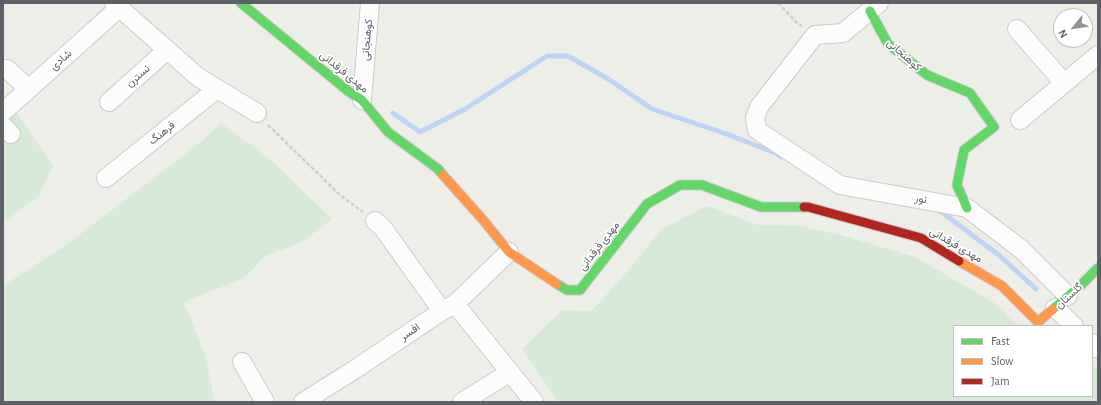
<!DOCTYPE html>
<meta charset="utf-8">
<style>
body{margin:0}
#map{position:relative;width:1101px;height:405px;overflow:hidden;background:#eeeee9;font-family:"Alegreya Sans",sans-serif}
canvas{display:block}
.frame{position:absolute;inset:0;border:4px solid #5e6067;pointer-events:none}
.legend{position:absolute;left:953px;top:325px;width:140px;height:72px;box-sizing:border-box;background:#fff;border:1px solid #bfbfc2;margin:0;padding:5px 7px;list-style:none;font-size:12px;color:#5e6067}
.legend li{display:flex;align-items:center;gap:8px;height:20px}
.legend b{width:20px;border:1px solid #bfbfc2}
.north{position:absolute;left:1053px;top:8px;width:40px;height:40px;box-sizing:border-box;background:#fff;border:1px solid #bfbfc2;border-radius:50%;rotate:240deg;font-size:11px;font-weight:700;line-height:16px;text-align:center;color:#5e6067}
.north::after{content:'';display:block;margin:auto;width:14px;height:18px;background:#909294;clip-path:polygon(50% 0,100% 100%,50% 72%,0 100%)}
</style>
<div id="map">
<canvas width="1101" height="405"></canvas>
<div class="frame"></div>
<ul class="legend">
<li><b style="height:5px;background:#63d668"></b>Fast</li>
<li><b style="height:5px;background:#ff974d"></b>Slow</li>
<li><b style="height:5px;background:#b3261e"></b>Jam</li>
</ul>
<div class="north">N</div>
</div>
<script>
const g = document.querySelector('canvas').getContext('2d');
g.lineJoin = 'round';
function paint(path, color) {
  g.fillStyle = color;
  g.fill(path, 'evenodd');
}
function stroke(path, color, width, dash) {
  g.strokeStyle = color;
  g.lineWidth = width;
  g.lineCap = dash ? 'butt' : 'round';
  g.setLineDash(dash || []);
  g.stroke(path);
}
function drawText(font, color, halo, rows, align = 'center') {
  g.font = font + ' "Alegreya Sans",Vazirmatn,sans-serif';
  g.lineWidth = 3.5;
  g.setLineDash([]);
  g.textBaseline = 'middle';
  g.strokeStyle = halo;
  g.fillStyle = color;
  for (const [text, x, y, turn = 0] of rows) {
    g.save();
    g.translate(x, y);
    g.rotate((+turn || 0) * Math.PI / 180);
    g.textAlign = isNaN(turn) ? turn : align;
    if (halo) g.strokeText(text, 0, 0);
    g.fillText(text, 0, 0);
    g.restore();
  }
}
const green = new Path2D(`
 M 5,97 L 53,165 L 39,196 L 3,223 L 3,99 Z
 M 221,123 L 270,159 L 332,219 L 302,242 L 264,257 L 244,278 L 184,302 L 205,354 L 215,402 L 3,402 L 3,286 L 70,242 L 202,141 Z
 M 706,206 L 759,225 L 800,226 L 841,235 L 915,257 L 995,303 L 1019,326 L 954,326 L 954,396 L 1092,396 L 1092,365 L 1098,370 L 1098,402 L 558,402 L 522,349 L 562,310 L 592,311 L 631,267 L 662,229 Z`);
const stream = new Path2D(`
 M 393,113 L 420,132 L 465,109 L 547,56 L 568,56 L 610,80 L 652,109 L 724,133 L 778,154 L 781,157
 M 939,210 L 1000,256 L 1036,289`);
const path = new Path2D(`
 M 778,3 L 797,23 L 802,26
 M 268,125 L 340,195 L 363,212`);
const street = new Path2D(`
 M 114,3 L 198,77 L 257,113
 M 879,3 L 843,33 L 815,35 L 759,107 L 755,118 L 757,130 L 840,185 L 967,208 L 1021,249 L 1068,296
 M 1017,29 L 1064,83
 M 7,69 L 29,89
 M 362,100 L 370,3
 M 109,102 L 167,50
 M 3,112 L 119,8
 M 1020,120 L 1098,55
 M 3,126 L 11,134
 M 106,178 L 217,89
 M 375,221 L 383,228 L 442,311
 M 455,304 L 534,402
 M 1055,308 L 1074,326
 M 1092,343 L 1098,349
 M 242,362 L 265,402
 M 303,402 L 354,370 L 442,311 L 455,304 L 509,252
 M 462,402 L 509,373`);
const fast = new Path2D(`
 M 241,3 L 348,91 L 362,100 L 388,132 L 438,169 L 443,175
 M 870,11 L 888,44 L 927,75 L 970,93 L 994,127 L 964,150 L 957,185 L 967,208
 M 557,284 L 567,290 L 580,290 L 647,204 L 680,185 L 702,185 L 761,207 L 804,207
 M 1053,309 L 1079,287 L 1098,268`);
const slow = new Path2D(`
 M 443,175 L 484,221 L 509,252 L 557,284
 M 959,261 L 1002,286 L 1038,322 L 1053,309`);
const jam = new Path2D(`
 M 804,207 L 808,207 L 921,238 L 959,261`);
const streetNames = [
 ["کوهنجانی",367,40,-85],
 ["کوهنجانی",904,55,42],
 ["شادی",61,60,-42],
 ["مهدی فرقدانی",344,72,39],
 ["نسترن",138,76,-41],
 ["فرهنگ",162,133,-39],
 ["نور",921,199,11],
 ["مهدی فرقدانی",956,245,30],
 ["مهدی فرقدانی",599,246,-52],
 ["گلستان",1069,296,-42],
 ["افسر",410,332,-34]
];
paint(green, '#d7ead8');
stroke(stream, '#bfd4f6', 5);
stroke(street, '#cacbc9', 20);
stroke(fast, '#cbcbca', 11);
stroke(slow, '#cbcbca', 11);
stroke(jam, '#cbcbca', 11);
stroke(path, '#ccd0ce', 2.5, [4, 2]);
stroke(street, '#fcfcfc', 18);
stroke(fast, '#63d668', 9);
stroke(slow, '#ff974d', 9);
stroke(jam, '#b3261e', 9);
drawText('11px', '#5e6067', '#fff', streetNames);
</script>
